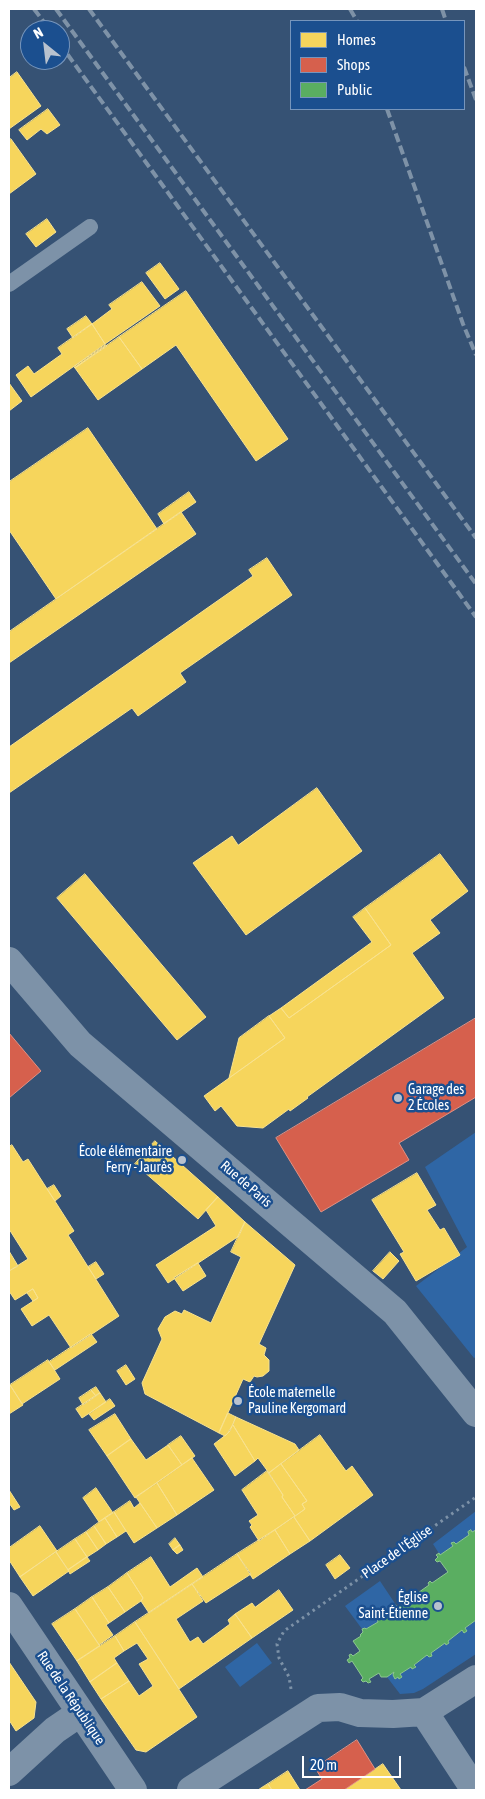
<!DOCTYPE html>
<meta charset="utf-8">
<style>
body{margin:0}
#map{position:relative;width:485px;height:1799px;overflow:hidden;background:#365274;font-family:"Asap Condensed",sans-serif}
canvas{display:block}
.frame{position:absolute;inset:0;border:10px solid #fff;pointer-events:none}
.legend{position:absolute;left:290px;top:20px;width:175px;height:90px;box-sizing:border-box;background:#1b4f8f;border:1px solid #7695bc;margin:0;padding:6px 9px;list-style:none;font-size:15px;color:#fff}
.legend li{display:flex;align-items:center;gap:10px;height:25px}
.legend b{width:25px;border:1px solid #7695bc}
.north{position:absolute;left:20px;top:20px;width:50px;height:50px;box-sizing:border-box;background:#1b4f8f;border:1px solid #7695bc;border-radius:50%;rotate:331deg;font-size:14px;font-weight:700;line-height:20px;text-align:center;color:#fff}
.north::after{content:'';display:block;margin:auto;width:18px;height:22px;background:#b9c2ce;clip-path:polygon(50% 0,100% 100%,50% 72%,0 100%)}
.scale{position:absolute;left:302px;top:1756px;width:99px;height:22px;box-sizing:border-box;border:2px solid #fff;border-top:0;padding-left:6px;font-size:15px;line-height:18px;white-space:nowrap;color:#fff;-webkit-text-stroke:4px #1b4f8f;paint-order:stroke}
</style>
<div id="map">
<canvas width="485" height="1799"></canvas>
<div class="frame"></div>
<ul class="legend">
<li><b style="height:14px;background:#f6d55c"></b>Homes</li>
<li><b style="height:14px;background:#d6604d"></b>Shops</li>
<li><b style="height:14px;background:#5aae61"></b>Public</li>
</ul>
<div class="north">N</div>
<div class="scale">20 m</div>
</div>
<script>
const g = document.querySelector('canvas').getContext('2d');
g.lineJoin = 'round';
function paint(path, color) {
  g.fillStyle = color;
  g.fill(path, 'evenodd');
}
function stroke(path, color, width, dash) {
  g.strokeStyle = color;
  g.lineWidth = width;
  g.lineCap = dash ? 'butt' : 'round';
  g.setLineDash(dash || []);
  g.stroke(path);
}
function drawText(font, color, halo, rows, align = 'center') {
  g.font = font + ' "Asap Condensed",sans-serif';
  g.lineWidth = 5;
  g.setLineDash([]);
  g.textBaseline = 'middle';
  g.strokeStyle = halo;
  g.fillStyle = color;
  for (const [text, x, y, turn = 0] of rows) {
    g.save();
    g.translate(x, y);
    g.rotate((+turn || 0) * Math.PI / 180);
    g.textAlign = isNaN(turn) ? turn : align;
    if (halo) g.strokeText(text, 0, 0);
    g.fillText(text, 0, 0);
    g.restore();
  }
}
const green = new Path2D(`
 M 476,1132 L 476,1357 L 474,1358 L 416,1286 L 467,1247 L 425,1167 Z
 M 476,1511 L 476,1530 L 472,1532 L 471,1530 L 468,1532 L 469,1535 L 456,1544 L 454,1542 L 452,1543 L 453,1546 L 440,1555 L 433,1544 Z
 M 380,1581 L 396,1605 L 393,1607 L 395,1610 L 381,1619 L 380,1618 L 377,1619 L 378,1622 L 366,1629 L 365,1628 L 362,1629 L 345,1606 Z
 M 476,1620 L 476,1654 L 423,1689 L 414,1693 L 400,1694 L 387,1677 L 394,1672 L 393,1675 L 395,1678 L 398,1677 L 399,1679 L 402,1677 L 400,1674 L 411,1667 L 412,1669 L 416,1667 L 414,1665 L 427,1655 L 429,1657 L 432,1656 L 431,1653 L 445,1643 L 446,1645 L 449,1643 L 448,1641 Z
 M 257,1643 L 272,1663 L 240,1687 L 225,1667 Z`);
const homes = new Path2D(`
 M 17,72 L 41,106 L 9,129 L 9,78 Z
 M 48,109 L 60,125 L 47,134 L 41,129 L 27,140 L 19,130 Z
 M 11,139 L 36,174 L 9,194 L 9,140 Z
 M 47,219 L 56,232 L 36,247 L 26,234 Z
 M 160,263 L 179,289 L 165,299 L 146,273 Z
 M 142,282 L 160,306 L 105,344 L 92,324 L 112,309 L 109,305 Z
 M 186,291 L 288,439 L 256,461 L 176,345 L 142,369 L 119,337 Z
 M 86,316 L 92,324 L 73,338 L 67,329 Z
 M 92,324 L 105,344 L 31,397 L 16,375 L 28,366 L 34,374 L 62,354 L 58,348 Z
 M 119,337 L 142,369 L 98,400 L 75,368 Z
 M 106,345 L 107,346 L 75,368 L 74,367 Z
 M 9,383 L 22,401 L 9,411 Z
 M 88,428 L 157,529 L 56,599 L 9,530 L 9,482 Z
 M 189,492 L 196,502 L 164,524 L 158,514 Z
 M 181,512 L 196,534 L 9,663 L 9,632 Z
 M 267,558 L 292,595 L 180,673 L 186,682 L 138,716 L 132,708 L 9,793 L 9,747 L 253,576 L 249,570 Z
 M 317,788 L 362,851 L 246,935 L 193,863 L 232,836 L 238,845 Z
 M 440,854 L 468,891 L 430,920 L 440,933 L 412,953 L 444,998 L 307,1097 L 308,1098 L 290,1111 L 289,1109 L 263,1128 L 237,1126 L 221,1106 L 215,1111 L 204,1096 L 285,1038 L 269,1016 L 281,1008 L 289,1018 L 391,945 L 365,908 Z
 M 85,874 L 206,1017 L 177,1040 L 57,898 Z
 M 365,908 L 391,945 L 289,1018 L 281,1008 L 372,942 L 353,917 Z
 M 269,1016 L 285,1038 L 229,1078 L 239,1038 Z
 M 155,1141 L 218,1197 L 198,1219 L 135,1164 Z
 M 12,1145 L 23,1162 L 28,1159 L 74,1231 L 68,1235 L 119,1316 L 71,1348 L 49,1315 L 32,1326 L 21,1309 L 38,1298 L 33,1289 L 15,1300 L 9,1291 L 9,1271 L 28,1259 L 9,1229 L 9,1147 Z
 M 417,1173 L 436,1205 L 427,1210 L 440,1230 L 444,1228 L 460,1255 L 416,1281 L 400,1254 L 404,1252 L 372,1200 Z
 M 54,1185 L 61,1196 L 55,1201 L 47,1189 Z
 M 218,1197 L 245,1222 L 239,1236 L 168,1283 L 156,1265 L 216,1226 L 206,1210 Z
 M 245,1222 L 295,1265 L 259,1344 L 266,1348 L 264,1355 L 269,1360 L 269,1371 L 263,1376 L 257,1377 L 254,1376 L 250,1382 L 243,1379 L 219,1433 L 145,1394 L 142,1383 L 162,1339 L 158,1329 L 165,1317 L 175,1311 L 182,1314 L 184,1310 L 211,1323 L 241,1257 L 231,1252 Z
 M 9,1251 L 18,1266 L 9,1271 Z
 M 390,1252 L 399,1261 L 383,1279 L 373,1271 Z
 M 96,1262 L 104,1274 L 96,1279 L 88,1267 Z
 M 198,1263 L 206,1276 L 183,1291 L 174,1278 Z
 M 33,1289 L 38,1298 L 33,1301 L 27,1293 Z
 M 91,1334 L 97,1342 L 55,1370 L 49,1362 Z
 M 48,1360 L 60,1379 L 22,1404 L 10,1385 Z
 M 126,1365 L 135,1379 L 126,1385 L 117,1371 Z
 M 9,1385 L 10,1385 L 23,1405 L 9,1414 Z
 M 96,1387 L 100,1393 L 96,1396 L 91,1390 Z
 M 91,1390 L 96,1396 L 83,1405 L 79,1398 Z
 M 100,1393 L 106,1402 L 82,1418 L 76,1409 Z
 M 110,1399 L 115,1406 L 94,1420 L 89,1414 Z
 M 228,1413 L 236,1417 L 230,1431 L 225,1436 L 219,1433 Z
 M 115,1414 L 131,1439 L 107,1456 L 89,1430 Z
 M 236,1417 L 295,1444 L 299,1450 L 269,1473 L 258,1458 L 255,1461 L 233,1425 Z
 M 233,1425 L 255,1461 L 235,1476 L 214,1444 L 227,1434 Z
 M 320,1435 L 346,1471 L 352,1466 L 373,1495 L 310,1541 L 294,1517 L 305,1509 L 302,1504 L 307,1501 L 281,1464 Z
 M 181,1436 L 195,1456 L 182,1465 L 168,1445 Z
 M 131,1439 L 146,1460 L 168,1445 L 182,1465 L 135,1498 L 107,1456 Z
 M 192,1458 L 214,1490 L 177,1515 L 157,1483 Z
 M 281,1464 L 307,1501 L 302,1504 L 305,1509 L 295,1516 L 282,1497 L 283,1495 L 269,1473 Z
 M 267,1471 L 283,1495 L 282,1497 L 295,1516 L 259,1541 L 250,1527 L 252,1525 L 249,1521 L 258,1515 L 242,1490 Z
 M 157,1483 L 177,1515 L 157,1528 L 136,1497 Z
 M 96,1488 L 113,1513 L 99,1522 L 83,1498 Z
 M 9,1490 L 20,1507 L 14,1510 L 9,1503 Z
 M 130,1501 L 134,1508 L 140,1503 L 157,1528 L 134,1543 L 114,1512 Z
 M 114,1512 L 126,1531 L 117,1537 L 105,1518 Z
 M 294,1517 L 310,1541 L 290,1554 L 275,1530 Z
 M 105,1518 L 117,1537 L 106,1544 L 94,1526 Z
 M 40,1526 L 57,1551 L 20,1577 L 9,1560 L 9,1548 Z
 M 94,1526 L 106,1544 L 98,1550 L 86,1532 Z
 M 275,1530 L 290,1554 L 253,1579 L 237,1554 Z
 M 86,1532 L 98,1550 L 87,1557 L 75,1539 Z
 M 175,1538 L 180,1545 L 173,1550 L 169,1544 Z
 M 75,1539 L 87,1557 L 68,1570 L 56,1552 Z
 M 180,1545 L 183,1550 L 177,1554 L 173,1550 Z
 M 56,1552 L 69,1571 L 33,1596 L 20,1577 Z
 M 237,1554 L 251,1574 L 206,1603 L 192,1584 Z
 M 340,1555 L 350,1568 L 335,1579 L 326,1565 Z
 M 87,1557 L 90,1561 L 70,1574 L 68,1570 Z
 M 151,1557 L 170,1587 L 197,1568 L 203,1577 L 149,1613 L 141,1601 L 143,1598 L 127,1573 Z
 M 127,1573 L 143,1598 L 141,1601 L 125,1612 L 108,1587 Z
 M 192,1584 L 203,1601 L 176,1619 L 190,1642 L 198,1637 L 203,1644 L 230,1624 L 228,1620 L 235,1614 L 252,1638 L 179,1689 L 135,1622 Z
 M 108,1587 L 125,1612 L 109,1623 L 92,1597 Z
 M 279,1590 L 293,1610 L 252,1638 L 235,1614 L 252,1603 L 255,1607 Z
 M 92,1597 L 109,1623 L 106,1625 L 113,1635 L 99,1645 L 75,1609 Z
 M 75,1609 L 100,1646 L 77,1661 L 52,1624 Z
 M 135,1622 L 197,1717 L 146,1752 L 136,1750 L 101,1699 L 129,1681 L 139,1696 L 153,1686 L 139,1664 L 148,1659 L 137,1643 L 124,1651 L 115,1636 Z
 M 115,1636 L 124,1651 L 114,1658 L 117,1663 L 90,1682 L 77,1661 Z
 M 9,1662 L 36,1702 L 34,1718 L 16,1731 L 9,1720 Z
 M 117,1663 L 129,1681 L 101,1699 L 90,1682 Z
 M 383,1764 L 401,1790 L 344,1790 L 375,1769 Z
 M 288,1771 L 300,1790 L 272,1790 L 268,1784 Z
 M 268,1784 L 272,1790 L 258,1790 L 264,1786 Z`);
const shops = new Path2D(`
 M 476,1018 L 476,1097 L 399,1143 L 409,1160 L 321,1212 L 276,1138 Z
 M 9,1033 L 41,1071 L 9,1098 Z
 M 357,1740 L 375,1769 L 344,1790 L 305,1790 L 322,1779 L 315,1768 Z`);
const public = new Path2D(`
 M 471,1530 L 472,1532 L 476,1530 L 476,1620 L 465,1628 L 467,1631 L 464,1633 L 462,1630 L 448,1641 L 449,1643 L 446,1645 L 445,1643 L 431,1653 L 432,1656 L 429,1657 L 427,1655 L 414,1665 L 416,1667 L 412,1669 L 411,1667 L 400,1674 L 402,1677 L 399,1679 L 398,1677 L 395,1679 L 393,1675 L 394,1672 L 387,1677 L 381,1677 L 379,1673 L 369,1679 L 371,1682 L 368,1683 L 366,1681 L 363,1682 L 361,1680 L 363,1678 L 352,1661 L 349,1663 L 347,1660 L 350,1658 L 349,1655 L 351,1654 L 353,1656 L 360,1651 L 353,1641 L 361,1636 L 360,1635 L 363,1632 L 362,1629 L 365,1628 L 366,1629 L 378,1622 L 377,1619 L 380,1617 L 381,1619 L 395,1610 L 393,1607 L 396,1605 L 398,1608 L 412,1597 L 411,1595 L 413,1593 L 415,1595 L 429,1585 L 428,1583 L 430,1581 L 432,1583 L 448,1572 L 440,1561 L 437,1562 L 435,1560 L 438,1557 L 436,1555 L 439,1553 L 440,1555 L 453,1546 L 451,1543 L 454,1542 L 456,1544 L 469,1535 L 468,1532 Z`);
const path = new Path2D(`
 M 291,1689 L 289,1677 L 279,1658 L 277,1644 L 284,1631 L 476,1497`);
const service = new Path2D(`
 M 9,284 L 90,227`);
const minor = new Path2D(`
 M 9,1606 L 133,1790
 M 424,1712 L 476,1679
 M 9,1772 L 55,1730 L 80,1713
 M 191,1790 L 318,1708 L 340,1707 L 360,1713 L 393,1714 L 424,1712 L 475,1790`);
const tertiary = new Path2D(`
 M 9,961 L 80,1044 L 395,1312 L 476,1413`);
const rail = new Path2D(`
 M 34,9 L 50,30
 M 56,9 L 476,584
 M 89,9 L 476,538
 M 350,9 L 357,21
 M 442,9 L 446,21
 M 60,44 L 476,617
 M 464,67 L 476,100
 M 387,109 L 463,324 L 476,355`);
const markers = [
 [398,1098,5,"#b9c2ce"],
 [182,1160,5,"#b9c2ce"],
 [238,1401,5,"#b9c2ce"],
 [438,1606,5,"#b9c2ce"]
];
const poiNames = [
 ["Garage des",408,1090],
 ["2 Écoles",408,1106],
 ["École élémentaire",172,1152,"right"],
 ["Ferry - Jaurès",172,1168,"right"],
 ["École maternelle",248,1393],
 ["Pauline Kergomard",248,1409],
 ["Église",428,1598,"right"],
 ["Saint-Étienne",428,1614,"right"]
];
const streetNames = [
 ["Rue de Paris",246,1184,41],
 ["Place de l'Église",397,1552,-35],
 ["Rue de la République",71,1698,56]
];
paint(green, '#2f66a5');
paint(homes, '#f6d55c');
stroke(homes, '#f9e28d', 1);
paint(shops, '#d6604d');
stroke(shops, '#e29082', 1);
paint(public, '#5aae61');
stroke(public, '#8cc690', 1);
stroke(path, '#7d92a8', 3, [2.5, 4]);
stroke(service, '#7d92a8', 16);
stroke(minor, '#7d92a8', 28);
stroke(tertiary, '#7d92a8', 28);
stroke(rail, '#7e92a7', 4, [9, 4]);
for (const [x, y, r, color] of markers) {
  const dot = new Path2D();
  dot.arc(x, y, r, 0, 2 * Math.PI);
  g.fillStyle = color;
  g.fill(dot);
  stroke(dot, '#1b4f8f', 2);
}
drawText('14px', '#fff', '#1b4f8f', poiNames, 'left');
drawText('14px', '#fff', '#1b4f8f', streetNames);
</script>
